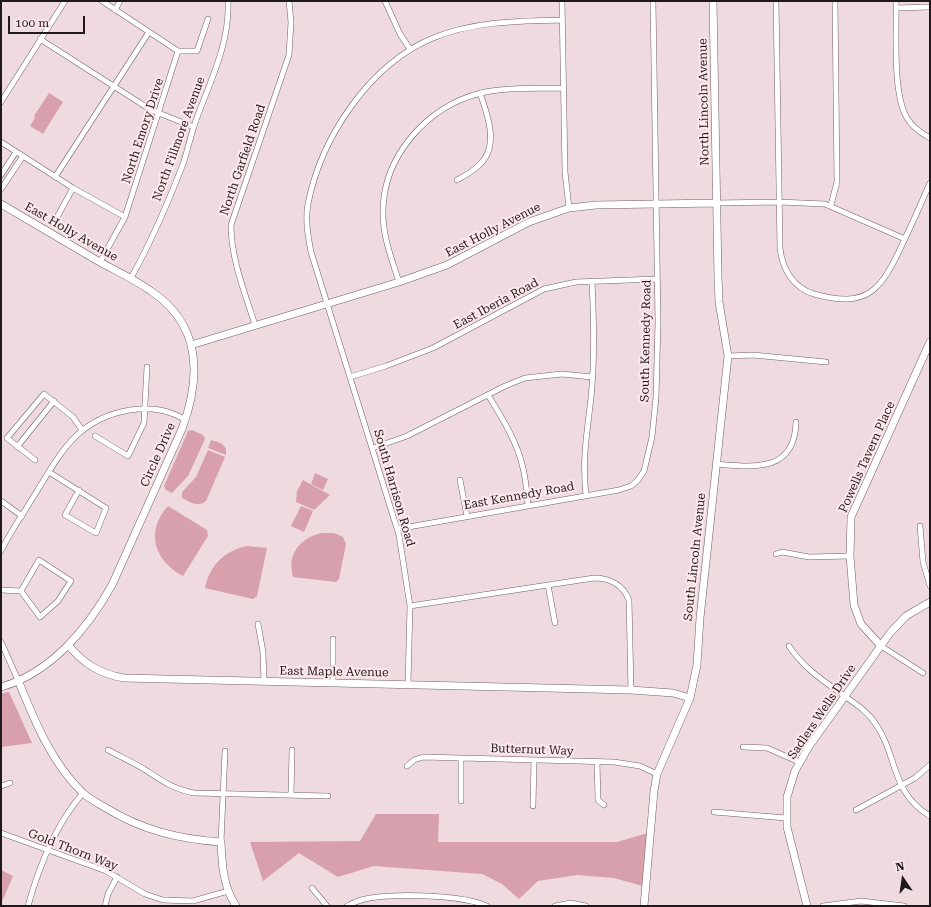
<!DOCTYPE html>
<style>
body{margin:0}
#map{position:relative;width:931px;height:907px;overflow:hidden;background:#efdbdf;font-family:"Roboto Serif",serif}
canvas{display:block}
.frame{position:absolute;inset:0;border:2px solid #20191b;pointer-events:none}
.north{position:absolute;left:883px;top:859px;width:40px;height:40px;-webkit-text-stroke:3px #fde8ec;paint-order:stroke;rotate:347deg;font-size:11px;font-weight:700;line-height:16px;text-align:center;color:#20191b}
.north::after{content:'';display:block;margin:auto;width:14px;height:18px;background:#20191b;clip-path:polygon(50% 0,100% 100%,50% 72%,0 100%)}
.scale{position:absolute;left:8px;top:16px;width:77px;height:18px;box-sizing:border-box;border:2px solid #20191b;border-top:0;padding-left:5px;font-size:12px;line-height:14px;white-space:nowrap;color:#20191b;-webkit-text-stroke:3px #fde8ec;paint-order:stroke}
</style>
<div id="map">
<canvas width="931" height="907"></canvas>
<div class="frame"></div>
<div class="north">N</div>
<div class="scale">100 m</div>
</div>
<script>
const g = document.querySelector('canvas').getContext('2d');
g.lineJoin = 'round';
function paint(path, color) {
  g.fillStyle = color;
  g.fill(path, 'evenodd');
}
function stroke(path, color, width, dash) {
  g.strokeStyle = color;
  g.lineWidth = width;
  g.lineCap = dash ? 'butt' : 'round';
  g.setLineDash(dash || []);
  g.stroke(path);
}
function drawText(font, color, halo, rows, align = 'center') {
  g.font = font + ' "Roboto Serif",serif';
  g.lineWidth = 4;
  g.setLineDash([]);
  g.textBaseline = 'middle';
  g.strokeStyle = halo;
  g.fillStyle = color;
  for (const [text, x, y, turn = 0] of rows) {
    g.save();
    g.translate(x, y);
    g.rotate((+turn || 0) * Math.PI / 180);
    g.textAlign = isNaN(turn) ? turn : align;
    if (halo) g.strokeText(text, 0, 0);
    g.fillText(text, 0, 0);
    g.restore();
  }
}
const green = new Path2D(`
 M 49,93 L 63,102 L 43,134 L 30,126 L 35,118 L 34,116 Z
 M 192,430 L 203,435 L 205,439 L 188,476 L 172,493 L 166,490 L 164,486 L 188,431 Z
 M 211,440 L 221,443 L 226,448 L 226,455 L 208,448 Z
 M 208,450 L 225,457 L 206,501 C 198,508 190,502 182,498 L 182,492 L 196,477 Z
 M 315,473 L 328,479 L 323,490 L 311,484 Z
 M 303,480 L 330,495 L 314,510 L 296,502 L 297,491 Z
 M 168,506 L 207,530 L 208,536 L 183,576 C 154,561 145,531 168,506 Z
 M 301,506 L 313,511 L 304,532 L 291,526 Z
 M 321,533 L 334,533 L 343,537 L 346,544 L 339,579 L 336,582 L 293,577 C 287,554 299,539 321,533 Z
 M 247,546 L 267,548 L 257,596 L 253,599 L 205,588 C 210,565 224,551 247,546 Z
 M 7,692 L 9,692 L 32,743 L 1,747 L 1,694 Z
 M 376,814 L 439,814 L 438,842 L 617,842 L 651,832 L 646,887 L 614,878 L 577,875 L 538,881 L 519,899 L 502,884 L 482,874 L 374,866 L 338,877 L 299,853 L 263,881 L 250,842 L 360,841 Z
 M 1,870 L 13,876 L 1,904 Z`);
const street = new Path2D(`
 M 102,1 L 178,51
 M 385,1 L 400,34 L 410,49
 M 562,1 L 565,172 L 569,208
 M 776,1 L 780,248 C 782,268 793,288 814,294 C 868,309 881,290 902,245 C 912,224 921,204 930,183
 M 896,1 C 897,31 892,93 907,118 C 912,127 921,133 930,138
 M 896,8 L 930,7
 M 115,10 L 120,1
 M 40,39 L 151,110 L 194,127
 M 178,51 L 197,51 L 208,19
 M 1,102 L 65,1
 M 1,142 L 73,188 L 125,217
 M 1,175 L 16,152
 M 55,177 L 149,32
 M 457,180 C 464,176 472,172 478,166 C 500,148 488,116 480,93
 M 1,189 L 23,156
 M 716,203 L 779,202 L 825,204 L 905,239
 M 831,205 L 837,182 L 835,1
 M 56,219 L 73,188
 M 100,262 L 125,217 L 178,51
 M 131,278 C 151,242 168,203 183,164 C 187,152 190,139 194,126 C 208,85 230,46 228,1
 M 399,282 C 392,260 383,237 383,214 C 382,157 427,106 481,93 C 508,87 536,89 563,88
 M 255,325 C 245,293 231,259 231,225 L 289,55 L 291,22 L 289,1
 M 728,356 L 753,355 L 826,362
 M 350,377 L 386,366 L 433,348 L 544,289 L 576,282 L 657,279
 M 488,395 C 502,418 517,441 523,468 C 526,480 527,493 528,505
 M 95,436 L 128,456 L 144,423 L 147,367
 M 17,447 L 54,401
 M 373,448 L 407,436 L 505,386 L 525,378 L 562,374 L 592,377
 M 35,460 L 7,438 L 44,394 L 73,417 L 82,430
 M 716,464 C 753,467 795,473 796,422
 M 49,472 L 106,508 L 96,533 L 65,515 L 79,490
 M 460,480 L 467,516
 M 586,495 C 582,459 587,433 591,398 C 595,359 594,321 592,282
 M 1,501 L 22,516
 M 920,526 L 923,562 L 930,586
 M 397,529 L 619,490 L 631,486 L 638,480 L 644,471 L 652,437 L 656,397 L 658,322 L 653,1
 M 1,551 C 10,532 23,514 34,496 C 60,454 76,419 130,410 C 150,407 167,409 186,420
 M 776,554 L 782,552 L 809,557 L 850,556
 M 39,560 L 71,581 L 58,601 L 40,617 L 21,591 Z
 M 548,585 L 555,623
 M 1,590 L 21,591
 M 410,606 L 594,578 C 610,578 623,585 629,600 L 631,690
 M 258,624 L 263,652 L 264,681
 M 333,639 L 333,683
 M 1,642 L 18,680
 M 789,646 C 803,668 825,682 846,697 C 857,705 867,711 875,723 C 898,755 890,792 930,816
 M 881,646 L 923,673
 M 408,684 L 410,606 L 399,535 L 311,252 C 308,236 305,220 308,204 C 321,137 370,64 433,38 C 474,21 518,21 562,20
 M 743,747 L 767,748 L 799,762
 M 108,750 C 119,756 132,762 144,769 C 161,780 173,789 194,793 L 328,796
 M 461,758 L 461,801
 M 597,762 L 598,800 L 604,805
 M 407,766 L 414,760 L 423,757 L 614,762 L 640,766 L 657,774
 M 1,786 L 10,783
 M 291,795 L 292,750
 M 533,806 L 534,760
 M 856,810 L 915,778 L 930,765
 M 714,812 L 786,818
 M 1,833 L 106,871 L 145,894 L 163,900 L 193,901 L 228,891
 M 221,842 L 225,751
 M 312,888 L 327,906
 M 28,906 C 39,866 55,825 83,793
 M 105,906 L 108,894 L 117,877
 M 347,906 C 356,901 366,898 377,897 C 403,894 463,895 487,906
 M 555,906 L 571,903 L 586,906
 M 823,906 L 861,901 L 904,906`);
const secondary = new Path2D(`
 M 1,204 C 33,223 66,242 98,261 C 116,271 134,279 151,291 C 202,325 201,378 182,429 L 112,585 C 88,628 51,673 1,687
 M 191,345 L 399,282 L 447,265 L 529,222 L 569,208 L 596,205 L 716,203
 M 68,645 C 84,664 100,674 124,678 L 631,690 L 673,693 L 690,698
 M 881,646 L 861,624 L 854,605 L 850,556 L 851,517 L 930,342
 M 18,680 C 34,719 51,763 83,793 C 89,799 98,803 106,808 C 142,830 178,839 221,842 C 222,865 223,886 236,906
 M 644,906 L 654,791 L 657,774 L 690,698 L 697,665 L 700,618 L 728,356 L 719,302 L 718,277 L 713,1
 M 807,906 L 787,827 L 787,797 L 795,771 L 808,748 L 890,633 L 906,616 L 930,602`);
const streetNames = [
 ["North Lincoln Avenue",704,102,-91],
 ["North Emory Drive",143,131,-72],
 ["North Fillmore Avenue",179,139,-70],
 ["North Garfield Road",243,160,-71],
 ["East Holly Avenue",493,230,-27],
 ["East Holly Avenue",71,232,30],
 ["East Iberia Road",496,304,-28],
 ["South Kennedy Road",646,341,-89],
 ["Circle Drive",158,455,-66],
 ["Powells Tavern Place",867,457,-66],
 ["South Harrison Road",394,488,74],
 ["East Kennedy Road",519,496,-10],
 ["South Lincoln Avenue",695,557,-84],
 ["East Maple Avenue",334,672,1],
 ["Sadlers Wells Drive",822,712,-56],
 ["Butternut Way",532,750,2],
 ["Gold Thorn Way",73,850,21]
];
paint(green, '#d8a0ac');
stroke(street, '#715f63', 6);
stroke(secondary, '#715f63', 8);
stroke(street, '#fff', 5);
stroke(secondary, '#fff', 7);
drawText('12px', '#20191b', '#fde8ec', streetNames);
</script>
